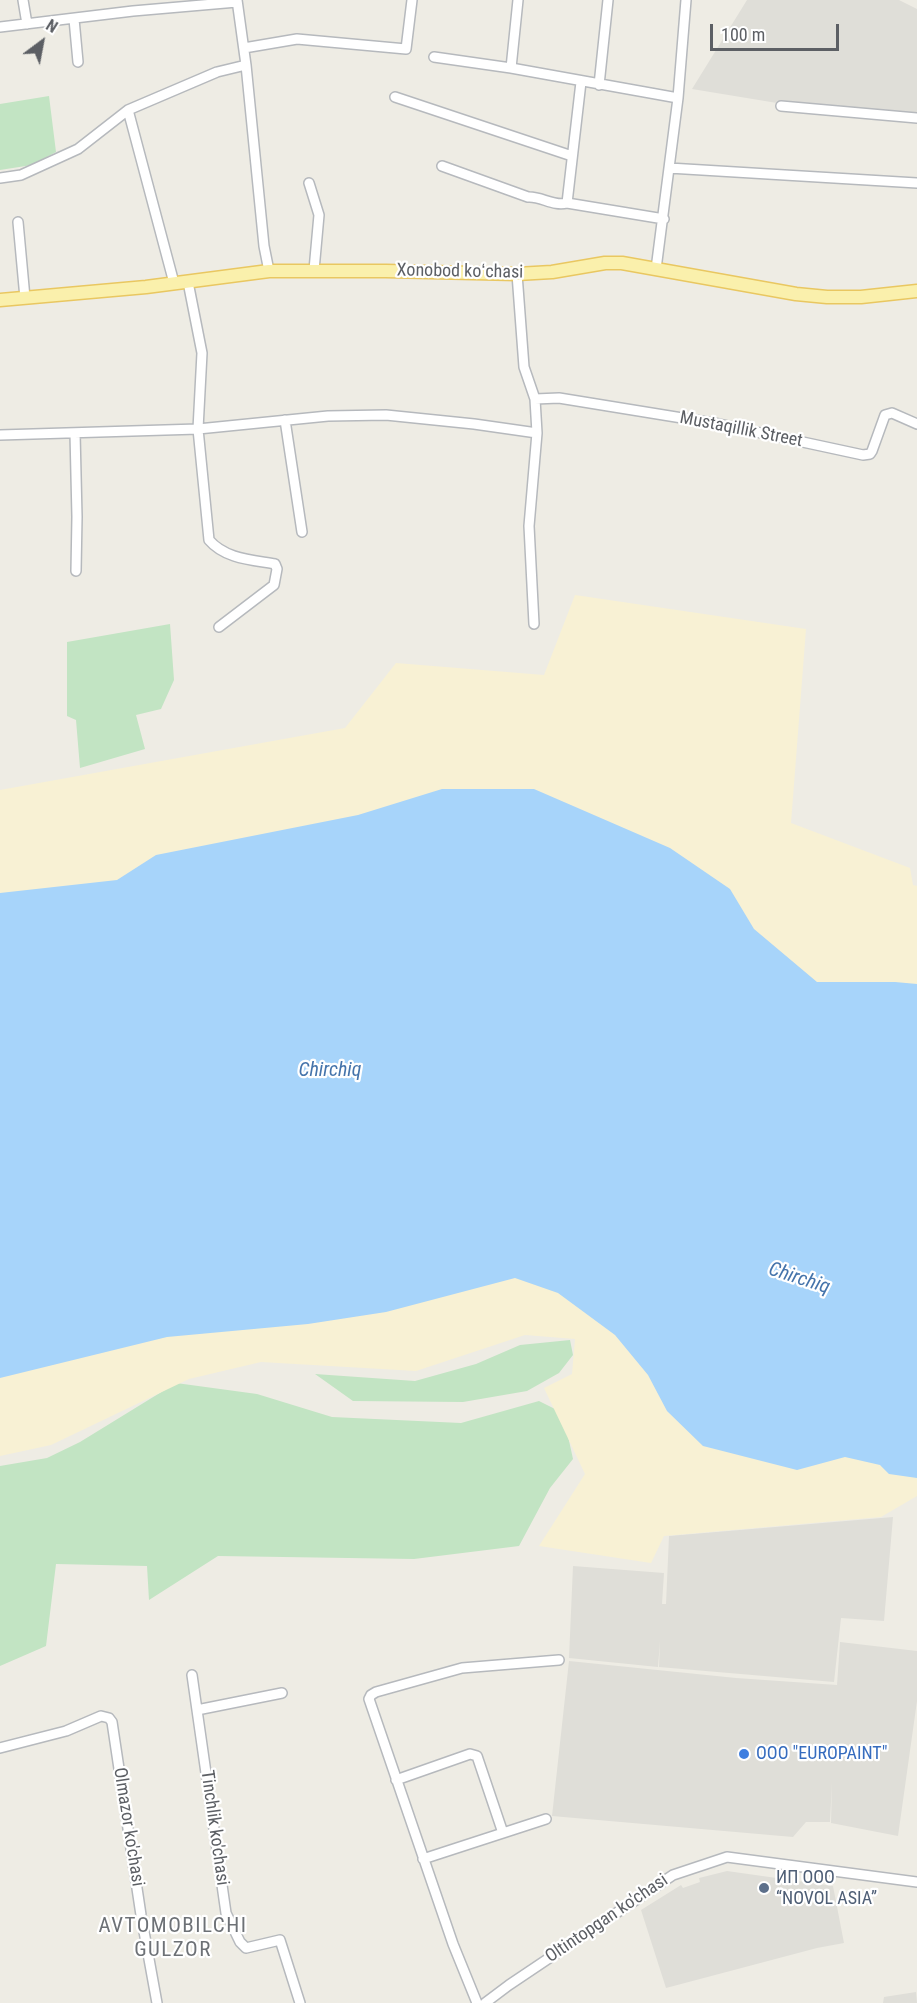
<!DOCTYPE html>
<meta charset="utf-8">
<style>
body{margin:0}
#map{position:relative;width:917px;height:2003px;overflow:hidden;background:#eeece4;font-family:"Roboto Condensed",sans-serif}
canvas{display:block}
.north{position:absolute;left:12px;top:12px;width:60px;height:60px;-webkit-text-stroke:4px #fff;paint-order:stroke;rotate:32deg;font-size:16px;font-weight:700;line-height:24px;text-align:center;color:#5c5f64}
.north::after{content:'';display:block;margin:auto;width:21px;height:27px;background:#5c5f64;clip-path:polygon(50% 0,100% 100%,50% 72%,0 100%)}
.scale{position:absolute;left:710px;top:24px;width:129px;height:27px;box-sizing:border-box;border:3px solid #5c5f64;border-top:0;padding-left:8px;font-size:18px;line-height:21px;white-space:nowrap;color:#5c5f64;-webkit-text-stroke:4px #fff;paint-order:stroke}
</style>
<div id="map">
<canvas width="917" height="2003"></canvas>
<div class="north">N</div>
<div class="scale">100 m</div>
</div>
<script>
const g = document.querySelector('canvas').getContext('2d');
g.lineJoin = 'round';
function paint(path, color) {
  g.fillStyle = color;
  g.fill(path, 'evenodd');
}
function stroke(path, color, width, dash) {
  g.strokeStyle = color;
  g.lineWidth = width;
  g.lineCap = dash ? 'butt' : 'round';
  g.setLineDash(dash || []);
  g.stroke(path);
}
function drawText(font, color, halo, rows, align = 'center') {
  g.font = font + ' "Roboto Condensed",sans-serif';
  g.lineWidth = 4.5;
  g.setLineDash([]);
  g.textBaseline = 'middle';
  g.strokeStyle = halo;
  g.fillStyle = color;
  for (const [text, x, y, turn = 0] of rows) {
    g.save();
    g.translate(x, y);
    g.rotate((+turn || 0) * Math.PI / 180);
    g.textAlign = isNaN(turn) ? turn : align;
    if (halo) g.strokeText(text, 0, 0);
    g.fillText(text, 0, 0);
    g.restore();
  }
}
const industrial = new Path2D(`
 M 747,0 L 899,0 L 917,9 L 917,114 L 777,103 L 692,89 Z
 M 893,1517 L 884,1621 L 841,1618 L 834,1682 L 659,1667 L 660,1641 L 658,1667 L 569,1658 L 573,1566 L 664,1573 L 662,1604 L 666,1604 L 669,1536 Z
 M 840,1642 L 917,1651 L 917,1701 L 898,1836 L 831,1823 L 832,1782 L 830,1822 L 806,1822 L 793,1837 L 552,1816 L 569,1661 L 736,1678 L 837,1685 Z
 M 727,1871 L 833,1886 L 844,1943 L 817,1948 L 666,1988 L 641,1910 L 681,1885 L 683,1888 L 700,1882 L 699,1878 Z
 M 916,1992 L 917,2003 L 883,2003 L 884,1997 Z`);
const green = new Path2D(`
 M 49,96 L 56,152 L 32,165 L 0,170 L 0,104 Z
 M 170,624 L 174,680 L 161,709 L 136,715 L 145,749 L 80,768 L 76,720 L 67,716 L 67,642 Z
 M 570,1340 L 573,1355 L 559,1373 L 527,1391 L 463,1402 L 353,1401 L 315,1374 L 415,1381 L 476,1364 L 520,1345 Z
 M 176,1383 L 257,1394 L 332,1417 L 461,1423 L 539,1401 L 563,1413 L 573,1459 L 550,1488 L 519,1546 L 414,1559 L 218,1556 L 149,1600 L 147,1566 L 56,1564 L 46,1646 L 0,1666 L 0,1466 L 47,1458 L 80,1442 Z`);
const sand = new Path2D(`
 M 575,595 L 806,629 L 791,823 L 910,868 L 913,885 L 917,886 L 917,1496 L 881,1517 L 664,1536 L 651,1563 L 539,1546 L 585,1474 L 544,1388 L 572,1374 L 575,1339 L 525,1335 L 416,1371 L 261,1362 L 189,1379 L 51,1445 L 0,1456 L 0,790 L 345,728 L 396,663 L 544,675 Z`);
const water = new Path2D(`
 M 442,789 L 534,789 L 670,848 L 730,889 L 754,929 L 817,982 L 895,982 L 917,984 L 917,1478 L 889,1474 L 880,1465 L 845,1457 L 797,1470 L 703,1446 L 667,1411 L 648,1375 L 615,1335 L 558,1293 L 515,1278 L 386,1312 L 308,1324 L 167,1337 L 0,1378 L 0,893 L 117,880 L 156,855 L 358,815 Z`);
const minor = new Path2D(`
 M 23,0 L 27,24
 M 237,0 L 246,65 L 264,246 L 269,271
 M 74,19 L 78,62
 M 0,27 L 133,11 L 237,2
 M 244,48 L 297,39 L 406,49 L 412,0
 M 434,57 L 511,68 L 678,98
 M 511,68 L 518,0
 M 599,85 L 608,0
 M 395,97 L 572,156
 M 781,106 L 917,118
 M 128,110 L 174,283
 M 442,166 L 528,197 C 541,196 554,207 567,203 L 664,219
 M 669,168 L 917,183
 M 0,178 L 21,175 L 78,149 L 128,110 L 217,72 L 246,65
 M 309,183 L 319,215 L 314,270
 M 567,203 L 581,82
 M 18,222 L 25,298
 M 656,269 L 678,98 L 686,0
 M 517,274 L 524,367 L 535,399 L 537,433 L 529,526 L 534,624
 M 188,282 L 202,353 L 198,429 L 209,540 C 225,559 253,560 275,564 L 277,569 L 274,585 L 219,627
 M 535,399 L 559,398 L 719,424 L 863,455 L 870,454 L 872,451 L 885,415 L 892,413 L 917,424
 M 285,420 L 302,532
 M 75,433 L 77,517 L 76,571
 M 0,435 L 198,429 L 328,416 L 386,415 L 474,424 L 537,433
 M 192,1675 L 226,1913 L 240,1942 L 246,1948 L 280,1940 L 300,2003
 M 197,1710 L 282,1693
 M 0,1748 L 66,1731 L 101,1716 L 109,1718 L 112,1722 L 141,1915 L 157,2003
 M 396,1780 L 470,1754 L 477,1756 L 503,1833
 M 423,1859 L 546,1819
 M 477,2003 L 453,1944 L 369,1699 L 371,1695 L 376,1692 L 462,1668 L 559,1660
 M 485,2003 L 509,1985 L 673,1875 L 727,1857 L 917,1882`);
const major = new Path2D(`
 M 0,300 L 146,287 L 269,271 L 386,271 L 517,274 L 552,272 L 605,263 L 622,263 L 796,294 L 827,297 L 861,297 L 917,291`);
const markers = [
 [744,1754,6,"#3f7fe0"],
 [764,1888,6,"#5c6f8a"]
];
const streetNames = [
 ["Xonobod koʻchasi",460,272,1],
 ["Mustaqillik Street",741,430,11],
 ["Olmazor ko'chasi",128,1827,81],
 ["Tinchlik ko'chasi",214,1828,82],
 ["Oltintopgan ko'chasi",607,1919,-34]
];
const shopNames = [
 ["OOO \"EUROPAINT\"",756,1754]
];
const serviceNames = [
 ["ИП ООО",776,1878],
 ["“NOVOL ASIA”",776,1899]
];
const waterNames = [
 ["Chirchiq",330,1071],
 ["Chirchiq",799,1279,18]
];
const quarterNames = [
 ["AVTOMOBILCHI",173,1927],
 ["GULZOR",173,1951]
];
paint(industrial, '#dfded8');
paint(green, '#c2e4c3');
paint(sand, '#f8f1d4');
paint(water, '#a7d4fa');
stroke(minor, '#b6b9bd', 12);
stroke(major, '#e9c761', 15);
stroke(minor, '#fff', 9);
stroke(major, '#faf0ac', 12);
for (const [x, y, r, color] of markers) {
  const dot = new Path2D();
  dot.arc(x, y, r, 0, 2 * Math.PI);
  g.fillStyle = color;
  g.fill(dot);
  stroke(dot, '#fff', 2);
}
drawText('18px', '#5c5f64', '#fff', streetNames);
drawText('18px', '#366cbe', '#fff', shopNames, 'left');
drawText('18px', '#4e5e75', '#fff', serviceNames, 'left');
drawText('italic 20px', '#4574ab', '#fff', waterNames);
g.letterSpacing = '1.5px';
drawText('21px', '#6d7176', '#fff', quarterNames);
g.letterSpacing = '0px';
</script>
